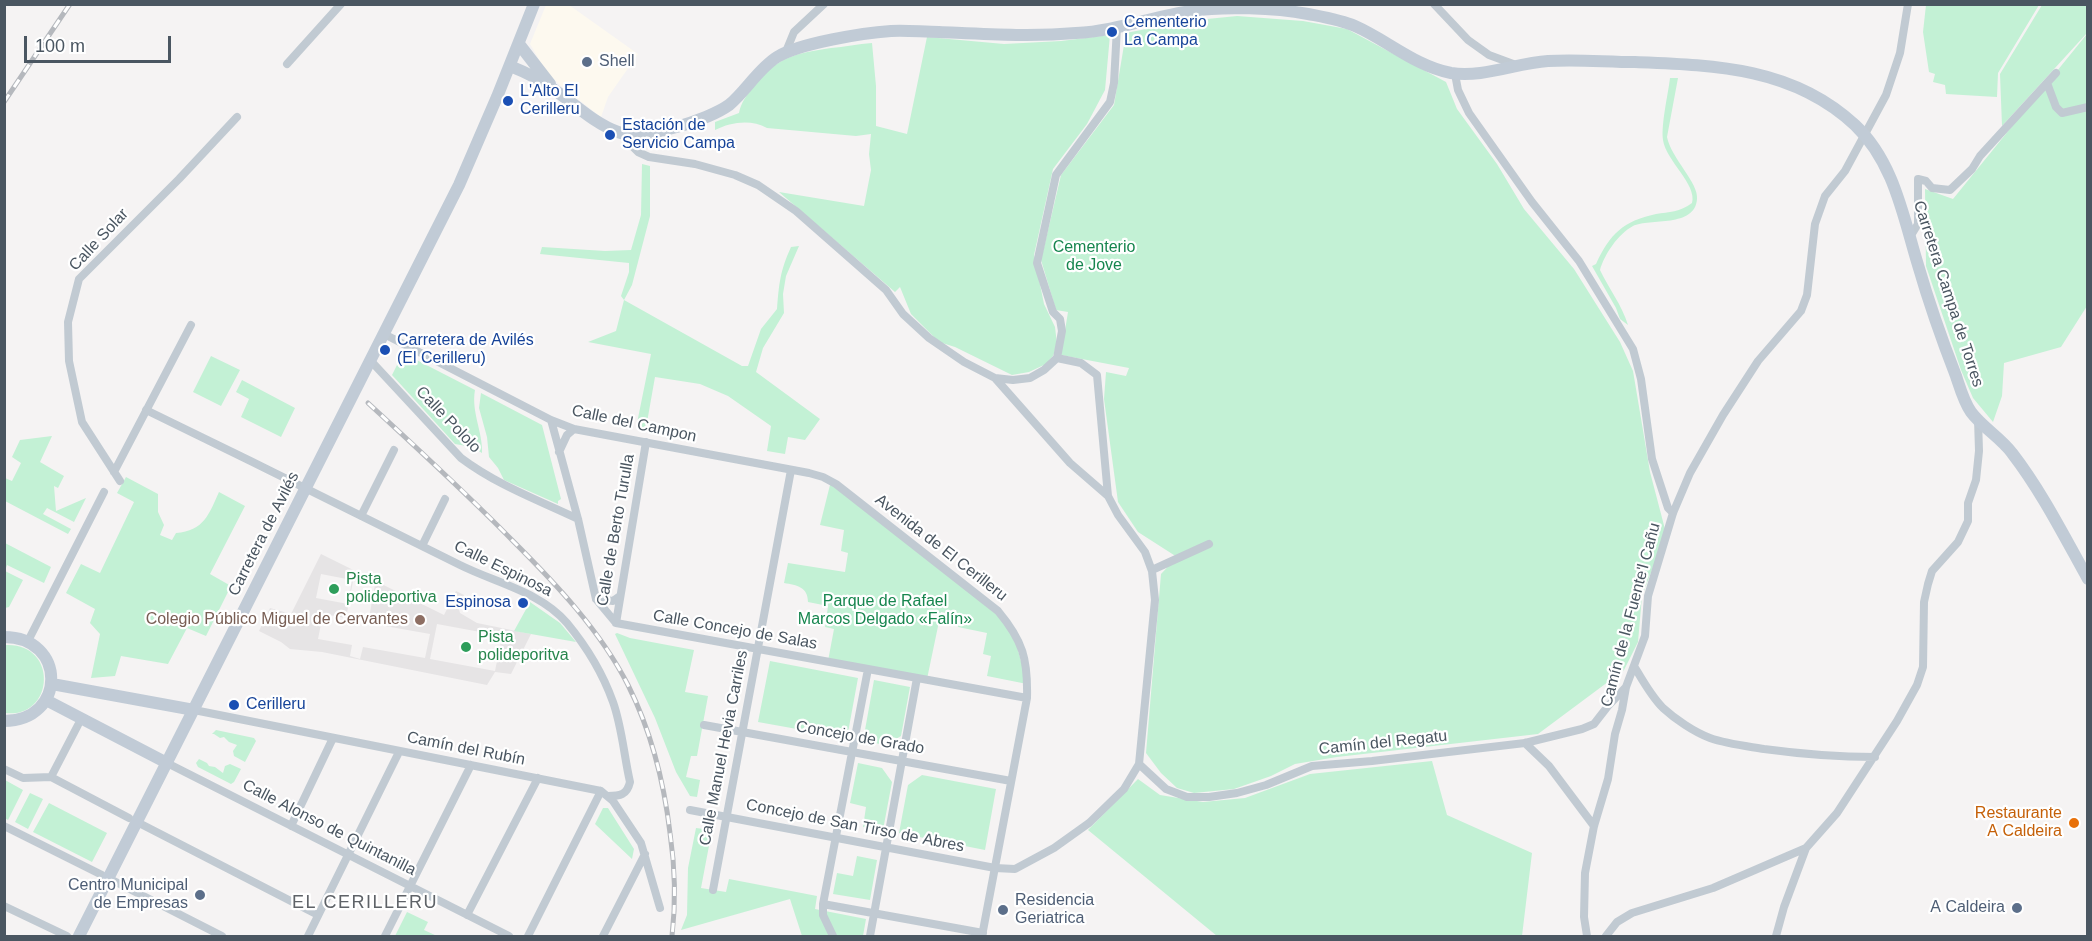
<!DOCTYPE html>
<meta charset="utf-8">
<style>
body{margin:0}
#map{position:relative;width:2092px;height:941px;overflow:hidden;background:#f5f3f3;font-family:Helvetica,sans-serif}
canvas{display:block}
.frame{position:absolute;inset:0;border:6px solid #4a5661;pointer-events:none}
.scale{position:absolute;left:24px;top:36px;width:147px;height:27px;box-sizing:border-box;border:3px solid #4a5661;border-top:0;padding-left:8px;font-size:18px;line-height:21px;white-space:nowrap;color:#4a5661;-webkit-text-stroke:4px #fff;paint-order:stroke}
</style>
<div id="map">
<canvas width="2092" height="941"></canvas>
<div class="frame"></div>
<div class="scale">100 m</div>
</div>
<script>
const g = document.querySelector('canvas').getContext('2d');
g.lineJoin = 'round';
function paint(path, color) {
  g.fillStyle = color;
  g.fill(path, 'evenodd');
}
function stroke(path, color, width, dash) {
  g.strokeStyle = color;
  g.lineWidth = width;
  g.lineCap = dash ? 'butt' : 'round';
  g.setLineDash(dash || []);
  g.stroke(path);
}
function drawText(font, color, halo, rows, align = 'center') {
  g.font = font + ' Helvetica,sans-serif';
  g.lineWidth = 4.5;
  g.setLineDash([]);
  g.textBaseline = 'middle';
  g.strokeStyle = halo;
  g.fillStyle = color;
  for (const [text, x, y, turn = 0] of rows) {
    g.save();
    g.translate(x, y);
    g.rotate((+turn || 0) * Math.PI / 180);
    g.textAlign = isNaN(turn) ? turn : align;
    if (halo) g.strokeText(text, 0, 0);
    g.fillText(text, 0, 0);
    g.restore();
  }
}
const commercial = new Path2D(`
 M 546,5 L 569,5 L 638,54 L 608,97 L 601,117 L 561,86 L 546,71 L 530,44 Z`);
const education = new Path2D(`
 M 321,554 L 444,615 L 456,591 L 464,595 L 458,606 L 460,613 L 477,623 L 531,634 L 511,674 L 495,672 L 487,685 L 322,652 L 290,649 L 281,642 L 259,631 L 270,608 L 291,614 ZM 321,574 L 352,580 L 348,604 L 316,598 ZM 353,581 L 375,585 L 368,623 L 430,634 L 425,658 L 363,647 L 360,659 L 350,656 L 352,645 L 318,639 L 323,614 L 346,618 ZM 437,624 L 502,636 L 495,671 L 430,659 Z`);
const green = new Path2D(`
 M 1926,5 L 2039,5 L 1998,73 L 1997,97 L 1946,94 L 1945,85 L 1933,82 L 1935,74 L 1929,72 L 1923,32 Z
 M 2042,5 L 2087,5 L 2087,33 L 2002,126 L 2000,74 Z
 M 1237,16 L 1303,21 L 1347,29 L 1446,82 L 1457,109 L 1497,164 L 1524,209 L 1574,269 L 1620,342 L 1633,371 L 1650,472 L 1666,533 L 1642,596 L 1638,642 L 1624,670 L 1538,734 L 1337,757 L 1295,764 L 1271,776 L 1234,789 L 1194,793 L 1177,788 L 1161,773 L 1146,753 L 1161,574 L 1177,557 L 1138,532 L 1118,502 L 1104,399 L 1106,372 L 1126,376 L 1129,368 L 1061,355 L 1068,312 L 1056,310 L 1041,260 L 1061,175 L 1114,105 L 1126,33 L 1187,21 Z
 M 2087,34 L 2087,306 L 2061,347 L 2004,363 L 2002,396 L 1993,422 L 1973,398 L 1961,370 L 1926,266 L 1925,189 L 1953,199 Z
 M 1110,35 L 1105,90 L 1087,124 L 1053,169 L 1034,255 L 1044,304 L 1055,327 L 1057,344 L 1053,356 L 1046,364 L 1029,372 L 1012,375 L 955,347 L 939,342 L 911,314 L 900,287 L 895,292 L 779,192 L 864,206 L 871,170 L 869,154 L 871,134 L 856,136 L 767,128 C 751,119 731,122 715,130 L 715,122 L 739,113 C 741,102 747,95 754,86 C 777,57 796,53 831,48 C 844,47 858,44 872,43 L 876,86 L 876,126 L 907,134 L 927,37 L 1004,44 L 1061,41 Z
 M 1670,78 L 1678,78 L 1667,137 C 1671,158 1699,183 1697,199 C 1695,228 1650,218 1633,226 C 1618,234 1604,255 1600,270 C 1609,289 1622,305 1628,325 L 1620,319 L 1616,308 L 1592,266 L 1596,264 C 1610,234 1623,221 1656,214 C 1669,212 1680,212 1692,203 C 1697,184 1666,161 1663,140 C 1661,124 1668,95 1670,78 Z
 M 642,164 L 650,166 L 650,216 L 632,285 L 624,300 L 742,366 L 748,366 L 761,329 L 777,309 C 779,284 780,271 791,247 L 799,246 L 786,276 L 783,294 L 784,313 L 763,348 L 756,372 L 820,419 L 805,440 L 788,437 L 785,454 L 767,451 L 771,426 L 728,396 L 700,384 L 655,377 L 646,428 L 636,428 L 651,354 L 588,342 L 616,331 L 624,300 L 621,296 L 629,272 L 629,263 L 540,254 L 542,247 L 605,251 L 631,250 L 641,215 Z
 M 403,353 L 475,390 C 471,412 483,432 482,453 L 472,447 L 455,444 L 392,375 Z
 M 211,356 L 240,370 L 221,406 L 193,392 Z
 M 242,380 L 295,408 L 281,437 L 241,417 L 249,399 L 236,392 Z
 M 481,393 L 542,425 L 561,499 L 558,501 L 558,504 L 504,480 L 498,468 L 489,457 L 487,437 L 479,408 Z
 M 52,436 L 40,462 L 64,476 L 58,488 L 54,486 L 56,511 L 86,498 L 74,522 L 47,508 L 43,514 L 71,529 L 68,534 L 5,501 L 5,478 L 12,481 L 21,463 L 12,457 L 20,440 Z
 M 126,477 L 158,494 L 158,512 L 164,525 L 160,535 L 172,540 L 176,533 C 204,531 209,514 219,492 L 245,506 L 210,574 L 231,586 L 206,636 L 187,628 L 168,664 L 121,656 L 115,676 L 91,678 L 100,634 L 90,623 L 95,609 L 66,593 L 81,564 L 100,573 L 134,502 L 117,493 Z
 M 831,481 L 1012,627 L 1027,684 L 987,676 L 991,656 L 983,654 L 987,633 L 958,627 L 960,616 L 941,612 L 927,679 L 828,661 L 834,629 L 825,627 L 828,606 L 808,602 C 808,587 797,585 784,583 L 788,563 L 845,572 L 848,553 L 841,551 L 844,530 L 820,525 Z
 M 5,543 L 51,567 L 44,583 L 7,565 L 5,571 L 23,580 L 9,607 L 5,608 Z
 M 530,602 L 560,623 L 576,642 L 514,631 Z
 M 617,633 L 630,638 L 694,650 L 685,692 L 708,696 L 697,756 L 691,756 L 686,777 L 700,780 L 697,797 L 690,796 L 676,772 L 655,718 L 615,634 Z
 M 5,645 C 59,642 55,719 5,713 Z
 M 770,661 L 858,678 L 847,738 L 758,722 Z
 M 874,680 L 910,687 L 901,736 L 886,745 L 863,741 Z
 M 216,730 L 254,738 L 256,741 L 245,762 L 234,756 L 233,751 L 237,745 L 229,742 L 224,737 L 220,738 L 214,734 L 212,734 Z
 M 199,759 L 207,763 L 209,766 L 215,767 L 223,773 L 225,766 L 230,764 L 241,769 L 234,782 L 231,784 L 198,767 L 196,763 Z
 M 1432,761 L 1447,815 L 1532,853 L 1522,936 L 1217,936 L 1088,830 L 1138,779 L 1160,795 L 1203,802 L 1245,798 L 1310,774 Z
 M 858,763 L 882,768 L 892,782 L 883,830 L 863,827 L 866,807 L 850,803 Z
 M 922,775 L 996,789 L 985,850 L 899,833 L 908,785 Z
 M 5,780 L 23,790 L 8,820 L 5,818 Z
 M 30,793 L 43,799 L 28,829 L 15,822 Z
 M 49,803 L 107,833 L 92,862 L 33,832 Z
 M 603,808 L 608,808 L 634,849 L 632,859 L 595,824 Z
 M 696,828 L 712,830 L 701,888 L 726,892 L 729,879 L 817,896 L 815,909 L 866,919 L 863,936 L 802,936 L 790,899 L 681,930 L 687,915 L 688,868 Z
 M 857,856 L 877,860 L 870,900 L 833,894 L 837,873 L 853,876 Z
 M 407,912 L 428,922 L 424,930 L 437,936 L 395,936 Z`);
const street = new Path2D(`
 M 1434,4 L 1468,40 L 1489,55 L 1516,65
 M 785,54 L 794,32 L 824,4
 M 287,64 L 341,4
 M 1455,74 L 1458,90 L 1469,113 L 1532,202 L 1579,261 L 1633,349 L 1641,379 L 1652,459 L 1668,508 L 1673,513
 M 2047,83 L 2056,107 L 2062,113 L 2088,107
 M 629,135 L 631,145 L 638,152 L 649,157 L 695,164 L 735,175 L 758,185 L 796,211 L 886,290 L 903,314 L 929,338 L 964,362 L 995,378 L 1013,380 L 1030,378 L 1044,370 L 1057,358 L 1081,363 L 1097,375 L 1108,496 L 1118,515 L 1145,552 L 1152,571 L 1155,600 L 1139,764 L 1124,789 L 1089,823 L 1054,848 L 1015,869 L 995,868 L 690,810
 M 1910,237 L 1918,224 L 1918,179 L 1926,181 L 1932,188 L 1950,190 L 1972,169 L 1980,156 L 2056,73
 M 384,334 L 551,420 L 574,429 L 809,473 L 823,477 L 836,484 L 998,611 C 1023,641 1028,659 1027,698 L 982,936
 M 1057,358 L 1062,331 L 1060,319 L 1053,312 L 1037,263 L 1056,175 L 1110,102 L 1114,83 L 1117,27
 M 370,360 L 461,458 C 497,485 538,500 578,519
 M 995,378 L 1070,463 L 1108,496
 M 146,410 C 251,461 356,513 460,565 C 496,583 541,592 567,623 C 586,646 603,674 613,702 C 622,727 624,756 630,782 C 627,795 620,796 608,796
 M 551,420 L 578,519 L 596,599 L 616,623 L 1027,698
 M 559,452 L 567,435 L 574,429
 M 114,472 L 191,325
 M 120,481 L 82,422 L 69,361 L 68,322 L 79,279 L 179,179 L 237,117
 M 361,516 L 394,450
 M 422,546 L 445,499
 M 1152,570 L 1209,544
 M 596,599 L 613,601 L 620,596
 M 616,623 L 646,442
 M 28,641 L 104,492
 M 1634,666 C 1643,681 1651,696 1663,708 C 1675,719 1694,732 1710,738 C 1727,744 1746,746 1764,749 C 1801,754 1837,757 1875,757
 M 194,710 L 601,791 L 613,801 L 641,843 L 660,908
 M 704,725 L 1011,781
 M 1525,743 L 1549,766 L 1594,826
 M 167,763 L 509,936
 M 1139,764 L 1166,789 L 1187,797 L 1209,797 L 1237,793 L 1266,785 L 1312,766 L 1372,761 L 1525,743 L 1582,729 L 1594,724 L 1608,706 L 1626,687
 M 4,769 L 23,778 L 51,777 L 129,818
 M 51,777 L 78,725
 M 137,822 L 318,915
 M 4,826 L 102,875
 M 291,826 L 333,738
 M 108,878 L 222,936
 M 713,890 L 791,470
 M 823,904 L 983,933
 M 4,906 L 67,936
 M 467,915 L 538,778
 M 308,936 L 399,752
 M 385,936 L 471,765
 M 528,936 L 601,791
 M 603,936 L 645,854
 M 833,936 L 823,915 L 823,904 L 868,669
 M 870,936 L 917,678
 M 1587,936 L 1584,917 L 1585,873 L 1594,826 L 1608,779 L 1615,734 L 1622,710 L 1626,687 L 1645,636 L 1648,596 L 1673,513 L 1690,473 L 1723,415 L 1758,361 L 1801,311 L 1807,295 L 1815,224 L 1825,196 L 1845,171 L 1886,95 L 1900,53 L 1908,4
 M 1606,936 L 1617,922 L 1632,913 L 1713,888 L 1806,848 L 1837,813 L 1897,721 L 1917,685 L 1923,667 L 1924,602 L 1928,584 L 1932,571 L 1958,542 L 1968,521 L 1968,503 L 1976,480 L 1979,451 L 1978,419
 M 1776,936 L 1784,907 L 1806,848`);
const secondary = new Path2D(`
 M 519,44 L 550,84
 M 510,66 C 525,72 540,79 553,89 C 574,103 593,123 618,132 C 642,141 708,120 729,105 C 746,91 758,69 777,57 C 800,43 863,33 891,31 C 907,30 923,32 939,32 C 985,34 1030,37 1076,33 C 1115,31 1152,17 1191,11 C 1224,6 1275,8 1308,14 C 1323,17 1341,20 1355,26 C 1387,40 1415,66 1451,73 C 1483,78 1516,63 1548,61 C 1577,59 1606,62 1635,62 C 1714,65 1793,67 1855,125 C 1894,162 1903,216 1918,265 C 1929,303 1942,340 1956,376 C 1960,388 1964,402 1971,412 C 1982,427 2001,438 2012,453 C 2042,492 2064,536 2088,579
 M 4,637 C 67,637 67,721 4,721
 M 52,684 L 194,710
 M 46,700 L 167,763
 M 79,936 L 459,185 L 497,97 L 534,4`);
const rail = new Path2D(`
 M 4,102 L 70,4
 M 368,403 C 417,448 466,493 512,540 C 555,583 600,630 628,685 C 651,731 664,782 670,833 C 675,867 676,902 672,936`);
const markers = [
 [1112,32,6,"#1a4fb4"],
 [587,62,6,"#5c6f8a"],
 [508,101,6,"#1a4fb4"],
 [610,135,6,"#1a4fb4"],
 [385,350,6,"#1a4fb4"],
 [334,589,6,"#2e9e5b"],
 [523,603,6,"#1a4fb4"],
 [420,620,6,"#8d6e63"],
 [466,647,6,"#2e9e5b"],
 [234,705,6,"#1a4fb4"],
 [2074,823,6,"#e8710a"],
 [200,895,6,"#5c6f8a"],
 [2017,908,6,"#5c6f8a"],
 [1003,910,6,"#5c6f8a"]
];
const transitNames = [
 ["Cementerio",1124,23],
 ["La Campa",1124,41],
 ["L'Alto El",520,92],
 ["Cerilleru",520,110],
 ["Estación de",622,126],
 ["Servicio Campa",622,144],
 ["Carretera de Avilés",397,341],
 ["(El Cerilleru)",397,359],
 ["Espinosa",511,603,"right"],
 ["Cerilleru",246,705]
];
const serviceNames = [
 ["Shell",599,62],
 ["Centro Municipal",188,886,"right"],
 ["de Empresas",188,904,"right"],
 ["Residencia",1015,901],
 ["Geriatrica",1015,919],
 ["A Caldeira",2005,908,"right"]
];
const streetNames = [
 ["Calle Solar",99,240,-47],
 ["Carretera Campa de Torres",1948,294,72],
 ["Calle Pololo",448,420,46],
 ["Calle del Campon",634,424,12],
 ["Calle de Berto Turulla",616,530,-80],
 ["Carretera de Avilés",264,534,-63],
 ["Avenida de El Cerilleru",941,548,38],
 ["Calle Espinosa",503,569,26],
 ["Camín de la Fuente'l Cañu",1631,615,-75],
 ["Calle Concejo de Salas",735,630,10],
 ["Concejo de Grado",860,738,10],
 ["Camín del Regatu",1383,743,-6],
 ["Calle Manuel Hevia Carriles",724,748,-79],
 ["Camín del Rubín",466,749,11],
 ["Concejo de San Tirso de Abres",855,826,11],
 ["Calle Alonso de Quintanilla",329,828,27]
];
const parkNames = [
 ["Cementerio",1094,248],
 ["de Jove",1094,266],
 ["Parque de Rafael",885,602],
 ["Marcos Delgado «Falín»",885,620]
];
const leisureNames = [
 ["Pista",346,580],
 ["polideportiva",346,598],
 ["Pista",478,638],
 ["polideporitva",478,656]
];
const educationNames = [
 ["Colegio Público Miguel de Cervantes",408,620]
];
const foodNames = [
 ["Restaurante",2062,814],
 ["A Caldeira",2062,832]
];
const neighbourhoodNames = [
 ["EL CERILLERU",365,903]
];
paint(commercial, '#fdf9ef');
paint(education, '#e6e4e5');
paint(green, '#c3f1d5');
stroke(street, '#c1cad2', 8);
stroke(secondary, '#c1cbd6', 12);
stroke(rail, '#b5b8bd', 5);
stroke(rail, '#fff', 3, [9]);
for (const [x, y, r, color] of markers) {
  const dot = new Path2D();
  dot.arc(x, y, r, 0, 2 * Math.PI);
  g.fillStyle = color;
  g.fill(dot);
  stroke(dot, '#fff', 2);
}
drawText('16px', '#164399', '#fff', transitNames, 'left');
drawText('16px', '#4e5e75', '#fff', serviceNames, 'left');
drawText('16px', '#4a5661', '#fff', streetNames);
drawText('16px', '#17864f', '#fff', parkNames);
drawText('16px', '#27864d', '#fff', leisureNames, 'left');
drawText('16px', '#785e54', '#fff', educationNames, 'right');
drawText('16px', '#c56008', '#fff', foodNames, 'right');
g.letterSpacing = '1.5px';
drawText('18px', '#5f6368', '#fff', neighbourhoodNames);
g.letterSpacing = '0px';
</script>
